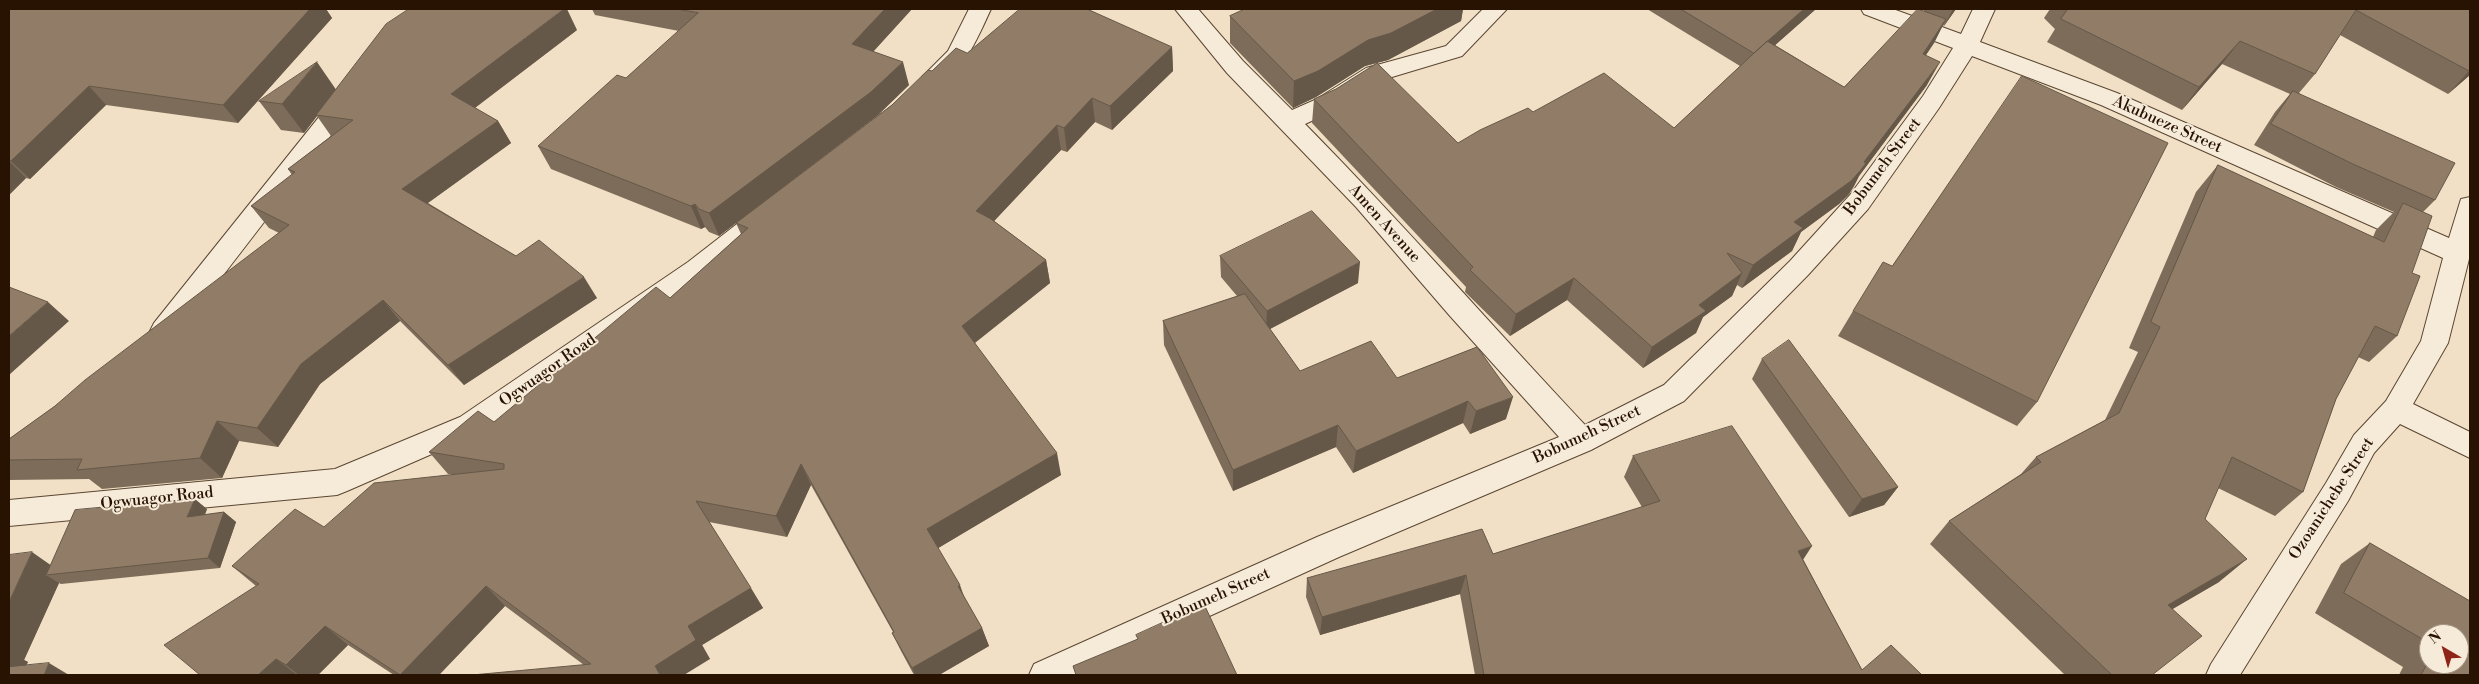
<!DOCTYPE html>
<style>
body{margin:0}
#map{position:relative;width:2479px;height:684px;overflow:hidden;background:#f1e0c5;font-family:"Libre Bodoni",serif}
canvas{display:block}
.frame{position:absolute;inset:0;border:10px solid #281201;pointer-events:none}
.north{position:absolute;left:2419px;top:624px;width:50px;height:50px;box-sizing:border-box;background:#f6ebd9;border:1px solid #a49483;border-radius:50%;rotate:322deg;font-size:14px;font-weight:700;line-height:20px;text-align:center;color:#281201}
.north::after{content:'';display:block;margin:auto;width:18px;height:22px;background:#8f2418;clip-path:polygon(50% 0,100% 100%,50% 72%,0 100%)}
</style>
<div id="map">
<canvas width="2479" height="684"></canvas>
<div class="frame"></div>
<div class="north">N</div>
</div>
<script>
const g = document.querySelector('canvas').getContext('2d');
g.lineJoin = 'round';
function stroke(path, color, width, dash) {
  g.strokeStyle = color;
  g.lineWidth = width;
  g.lineCap = dash ? 'butt' : 'round';
  g.setLineDash(dash || []);
  g.stroke(path);
}
function paint(path, color) {
  g.fillStyle = color;
  g.fill(path, 'evenodd');
}
function drawText(font, color, halo, rows, align = 'center') {
  g.font = font + ' "Libre Bodoni",serif';
  g.lineWidth = 4;
  g.setLineDash([]);
  g.textBaseline = 'middle';
  g.strokeStyle = halo;
  g.fillStyle = color;
  for (const [text, x, y, turn = 0] of rows) {
    g.save();
    g.translate(x, y);
    g.rotate((+turn || 0) * Math.PI / 180);
    g.textAlign = isNaN(turn) ? turn : align;
    if (halo) g.strokeText(text, 0, 0);
    g.fillText(text, 0, 0);
    g.restore();
  }
}
const minor = new Path2D(`
 M 969,9 L 991,9 C 980,32 957,92 926,83 L 922,77 L 948,51 Z
 M 1175,9 L 1198,9 L 1243,61 L 1292,110 L 1317,99 L 1366,68 L 1446,46 L 1483,9 L 1507,9 L 1462,56 L 1382,80 L 1333,111 L 1305,124 C 1401,221 1491,325 1585,425 L 1664,385 L 1790,261 L 1850,195 L 1923,96 L 1953,48 L 1864,14 L 1861,9 L 1893,9 L 1961,34 L 1973,9 L 1995,9 L 1980,42 L 2117,93 L 2449,238 L 2461,199 L 2470,197 L 2470,255 L 2448,343 L 2413,404 L 2470,432 L 2470,458 L 2400,424 L 2374,453 L 2348,501 L 2240,675 L 2206,675 L 2211,664 L 2326,483 L 2354,435 L 2386,401 L 2421,341 L 2443,258 L 2101,105 L 1972,56 L 1939,108 L 1868,209 L 1808,275 L 1684,401 L 1591,450 L 1339,557 L 1080,675 L 1029,675 L 1034,664 L 1317,537 L 1559,437 L 1450,316 L 1356,207 L 1227,73 Z
 M 347,90 L 355,92 L 359,98 L 355,104 L 174,339 L 164,342 L 154,339 L 150,331 L 154,323 L 339,92 Z
 M 764,207 L 773,210 L 777,217 L 773,224 L 706,276 L 480,433 L 347,491 L 337,495 L 9,526 L 9,500 L 335,469 L 460,417 L 688,262 L 755,210 Z`);
const wall = new Path2D(`
 M 9,9 L 326,9 L 332,18 L 238,123 L 106,105 L 30,179 L 26,178 L 9,195 Z
 M 592,9 L 912,9 L 873,52 L 909,85 L 878,115 L 719,236 L 709,232 L 705,227 L 701,229 L 551,169 L 538,146 L 626,78 L 679,31 L 595,15 Z
 M 1245,9 L 1463,9 L 1461,21 L 1388,60 L 1365,66 L 1316,97 L 1293,108 L 1230,43 L 1230,16 Z
 M 1647,9 L 1816,9 L 1775,45 L 1844,87 L 1924,11 L 1924,9 L 1956,9 L 1944,26 L 1943,25 L 1934,43 L 1926,55 L 1927,85 L 1859,176 L 1854,186 L 1849,194 L 1839,204 L 1801,232 L 1792,251 L 1742,288 L 1737,285 L 1732,296 L 1703,317 L 1696,333 L 1643,368 L 1567,300 L 1510,336 L 1465,292 L 1466,287 L 1312,123 L 1314,99 L 1458,143 L 1533,112 L 1674,128 L 1740,66 Z
 M 2050,9 L 2470,9 L 2470,75 L 2448,94 L 2340,35 L 2315,74 L 2299,93 L 2435,200 L 2423,212 L 2412,273 L 2397,336 L 2369,362 L 2358,357 L 2336,399 L 2303,492 L 2275,516 L 2218,488 L 2205,519 L 2219,582 L 2172,609 L 2152,675 L 2065,675 L 1930,544 L 1949,521 L 2021,474 L 2036,457 L 2105,420 L 2138,352 L 2129,348 L 2196,192 L 2218,165 L 2373,237 L 2376,230 L 2394,212 L 2336,187 L 2254,145 L 2275,112 L 2290,94 L 2222,64 L 2182,110 L 2047,42 L 2055,29 L 2044,18 Z
 M 577,30 L 475,108 L 498,121 L 511,143 L 428,203 L 516,256 L 597,298 L 464,385 L 400,321 L 320,384 L 278,447 L 239,441 L 222,478 L 102,489 L 89,479 L 9,480 L 9,439 L 55,406 L 279,233 L 269,228 L 251,206 L 292,175 L 288,169 L 331,136 L 317,116 L 304,133 L 281,130 L 259,101 L 336,89 Z
 M 1172,47 L 1173,71 L 1112,130 L 1095,122 L 1067,152 L 1061,150 L 994,221 L 1046,260 L 1050,283 L 975,343 L 1061,475 L 938,548 L 965,599 L 982,628 L 989,646 L 939,675 L 914,675 L 901,651 L 892,633 L 893,632 L 811,485 L 787,537 L 709,522 L 763,608 L 702,645 L 710,659 L 584,665 L 505,606 L 439,675 L 394,675 L 348,645 L 318,675 L 200,675 L 256,586 L 232,566 L 324,527 L 453,474 L 448,474 L 429,452 L 494,422 L 670,298 L 741,234 L 736,223 L 892,105 L 932,71 L 967,53 Z
 M 1220,256 L 1358,283 L 1270,329 L 1300,371 L 1397,378 L 1477,347 L 1506,419 L 1470,434 L 1463,423 L 1353,473 L 1336,447 L 1233,491 L 1164,345 L 1163,321 L 1237,296 L 1221,277 Z
 M 1853,311 L 2037,402 L 2017,426 L 1838,336 Z
 M 1762,359 L 1898,487 L 1884,505 L 1849,517 L 1752,379 Z
 M 1633,456 L 1803,559 L 1862,670 L 1922,675 L 1475,675 L 1460,594 L 1320,635 L 1306,597 L 1307,578 L 1493,554 L 1642,507 L 1624,477 Z
 M 207,509 L 205,515 L 224,512 L 236,522 L 220,568 L 61,584 L 59,583 L 24,660 L 28,662 L 26,665 L 9,675 L 51,565 Z
 M 2370,543 L 2470,675 L 2399,675 L 2403,667 L 2315,613 L 2341,564 ZM 2429,634 L 2459,664 L 2429,664 Z`);
const shadedWall = new Path2D(`
 M 310,9 L 326,9 L 332,18 L 238,123 L 223,105 Z
 M 564,9 L 567,9 L 577,30 L 464,116 L 451,94 Z
 M 885,9 L 912,9 L 859,67 L 852,44 Z
 M 1437,9 L 1463,9 L 1461,21 L 1388,60 L 1365,66 L 1316,97 L 1293,108 L 1294,81 L 1368,40 Z
 M 1804,9 L 1816,9 L 1747,70 L 1754,53 Z
 M 1953,9 L 1956,9 L 1944,26 Z
 M 1946,19 L 1934,43 L 1911,77 L 1923,54 Z
 M 2240,41 L 2222,64 L 2182,110 L 2199,87 Z
 M 1172,47 L 1173,71 L 1112,130 L 1110,106 Z
 M 317,62 L 337,91 L 316,115 L 317,116 L 304,133 L 282,104 Z
 M 903,62 L 909,85 L 878,115 L 719,236 L 709,213 Z
 M 1940,62 L 1927,85 L 1859,176 L 1854,186 L 1849,194 L 1839,204 L 1801,232 L 1792,251 L 1742,288 L 1753,265 L 1794,222 L 1864,162 Z
 M 2470,70 L 2470,75 L 2448,94 Z
 M 89,86 L 106,105 L 30,179 L 11,161 Z
 M 1092,98 L 1095,122 L 1067,152 L 1064,128 Z
 M 498,121 L 511,143 L 418,210 L 402,189 Z
 M 1057,125 L 1061,150 L 981,235 L 976,211 Z
 M 9,161 L 26,178 L 9,195 Z
 M 695,204 L 705,227 L 701,229 L 691,206 Z
 M 1046,260 L 1050,283 L 968,348 L 962,326 Z
 M 1360,262 L 1358,283 L 1266,331 L 1267,311 Z
 M 1742,273 L 1732,296 L 1703,317 L 1696,333 L 1643,368 L 1652,347 L 1699,305 Z
 M 584,277 L 597,298 L 464,385 L 448,365 Z
 M 1574,278 L 1567,300 L 1510,336 L 1516,314 Z
 M 383,300 L 400,321 L 320,384 L 278,447 L 257,428 L 301,364 Z
 M 48,302 L 69,321 L 9,375 L 9,336 Z
 M 1513,397 L 1506,419 L 1470,434 L 1476,411 Z
 M 1468,401 L 1463,423 L 1353,473 L 1356,451 Z
 M 217,421 L 239,441 L 222,478 L 200,458 Z
 M 1338,425 L 1336,447 L 1233,491 L 1233,470 Z
 M 1057,453 L 1061,475 L 935,550 L 927,529 Z
 M 801,464 L 811,485 L 787,537 L 776,516 Z
 M 1898,487 L 1884,505 L 1849,517 L 1862,499 Z
 M 195,499 L 207,509 L 199,527 L 187,517 Z
 M 224,512 L 236,522 L 220,568 L 208,558 Z
 M 1812,546 L 1799,566 L 1798,551 Z
 M 32,552 L 62,573 L 46,575 L 59,583 L 24,660 L 28,662 L 22,675 L 9,675 L 9,602 Z
 M 2247,559 L 2219,582 L 2142,627 L 2168,605 Z
 M 1466,575 L 1460,594 L 1320,635 L 1322,617 Z
 M 960,585 L 967,605 L 958,586 Z
 M 486,586 L 505,606 L 439,675 L 400,675 Z
 M 751,588 L 763,608 L 702,645 L 710,659 L 684,675 L 660,675 L 655,666 L 688,626 Z
 M 325,626 L 348,645 L 318,675 L 299,675 L 286,665 Z
 M 982,628 L 989,646 L 939,675 L 915,675 L 912,668 Z
 M 276,659 L 297,675 L 258,675 Z
 M 49,663 L 69,675 L 44,675 Z`);
const building = new Path2D(`
 M 9,9 L 310,9 L 223,105 L 89,86 L 11,161 L 9,160 Z
 M 409,9 L 564,9 L 451,94 L 498,121 L 402,189 L 516,256 L 539,240 L 584,277 L 448,365 L 383,300 L 301,364 L 257,428 L 217,421 L 200,458 L 77,470 L 82,459 L 9,460 L 9,439 L 55,406 L 85,380 L 289,225 L 251,206 L 295,172 L 288,169 L 353,120 L 316,115 L 386,24 Z
 M 677,9 L 885,9 L 852,44 L 903,62 L 871,92 L 709,213 L 699,209 L 695,204 L 691,206 L 538,146 L 617,75 L 626,78 L 698,13 Z
 M 1020,9 L 1087,9 L 1172,47 L 1110,106 L 1092,98 L 1064,128 L 1057,125 L 976,211 L 991,219 L 1046,260 L 962,326 L 1057,453 L 927,529 L 960,585 L 958,586 L 982,628 L 912,668 L 892,633 L 894,632 L 801,464 L 776,516 L 696,501 L 751,588 L 688,626 L 696,640 L 655,666 L 660,675 L 472,675 L 591,664 L 486,586 L 400,675 L 325,626 L 286,665 L 276,659 L 258,675 L 200,675 L 164,645 L 259,584 L 232,566 L 295,509 L 324,527 L 374,483 L 504,469 L 504,464 L 429,452 L 478,411 L 494,422 L 656,287 L 670,298 L 748,228 L 736,223 L 892,105 L 928,70 L 932,71 L 956,48 L 967,53 Z
 M 1245,9 L 1437,9 L 1391,33 L 1368,40 L 1318,71 L 1294,81 L 1230,16 Z
 M 1681,9 L 1804,9 L 1754,53 Z
 M 1918,9 L 1946,19 L 1923,54 L 1940,62 L 1864,162 L 1866,163 L 1860,171 L 1851,181 L 1794,222 L 1803,228 L 1753,265 L 1727,253 L 1742,273 L 1699,305 L 1706,311 L 1652,347 L 1574,278 L 1516,314 L 1470,270 L 1473,267 L 1314,99 L 1336,89 L 1377,63 L 1458,143 L 1480,130 L 1528,108 L 1533,112 L 1604,73 L 1674,128 L 1767,41 L 1844,87 Z
 M 2068,9 L 2470,9 L 2470,70 L 2469,71 L 2356,10 L 2315,74 L 2240,41 L 2199,87 L 2061,19 Z
 M 317,62 L 282,104 L 259,101 Z
 M 2022,76 L 2168,143 L 2037,402 L 1853,311 L 1883,262 L 1892,266 Z
 M 2293,91 L 2455,163 L 2435,200 L 2355,165 L 2271,124 Z
 M 2218,165 L 2384,242 L 2403,203 L 2432,216 L 2412,273 L 2420,276 L 2397,336 L 2375,326 L 2336,399 L 2303,492 L 2232,457 L 2205,519 L 2247,559 L 2168,605 L 2202,636 L 2152,675 L 2112,675 L 1949,521 L 2041,462 L 2036,457 L 2119,413 L 2160,327 L 2151,322 Z
 M 1312,211 L 1360,262 L 1267,311 L 1220,256 Z
 M 9,287 L 48,302 L 9,336 Z
 M 1245,294 L 1300,371 L 1371,341 L 1397,378 L 1477,347 L 1513,397 L 1476,411 L 1468,401 L 1356,451 L 1338,425 L 1233,470 L 1163,321 Z
 M 1789,340 L 1898,487 L 1862,499 L 1762,359 Z
 M 1732,426 L 1812,546 L 1798,551 L 1862,670 L 1891,645 L 1922,675 L 1484,675 L 1466,575 L 1322,617 L 1307,578 L 1482,529 L 1493,554 L 1660,501 L 1633,456 Z
 M 195,499 L 187,517 L 224,512 L 208,558 L 46,575 L 75,510 Z
 M 2370,543 L 2470,601 L 2470,675 L 2421,675 L 2429,660 L 2429,664 L 2459,664 L 2459,634 L 2429,634 L 2429,643 L 2344,593 Z
 M 32,552 L 9,602 L 9,555 Z
 M 1204,604 L 1237,675 L 1076,675 L 1073,666 L 1138,639 L 1136,635 Z
 M 49,663 L 44,675 L 9,675 L 9,667 Z`);
const streetNames = [
 ["Akubueze Street",2167,125,24],
 ["Bobumeh Street",1883,167,-53],
 ["Amen Avenue",1384,224,48],
 ["Ogwuagor Road",548,371,-35],
 ["Bobumeh Street",1587,435,-25],
 ["Ogwuagor Road",157,499,-6],
 ["Ozoanichebe Street",2332,499,-57],
 ["Bobumeh Street",1216,597,-24]
];
stroke(minor, '#5a4632', 2);
paint(minor, '#f6ebd9');
paint(wall, '#7d6c59');
paint(shadedWall, '#665848');
paint(building, '#917d67');
stroke(building, '#665848', 1);
drawText('16px', '#281201', '#f6ebd9', streetNames);
</script>
